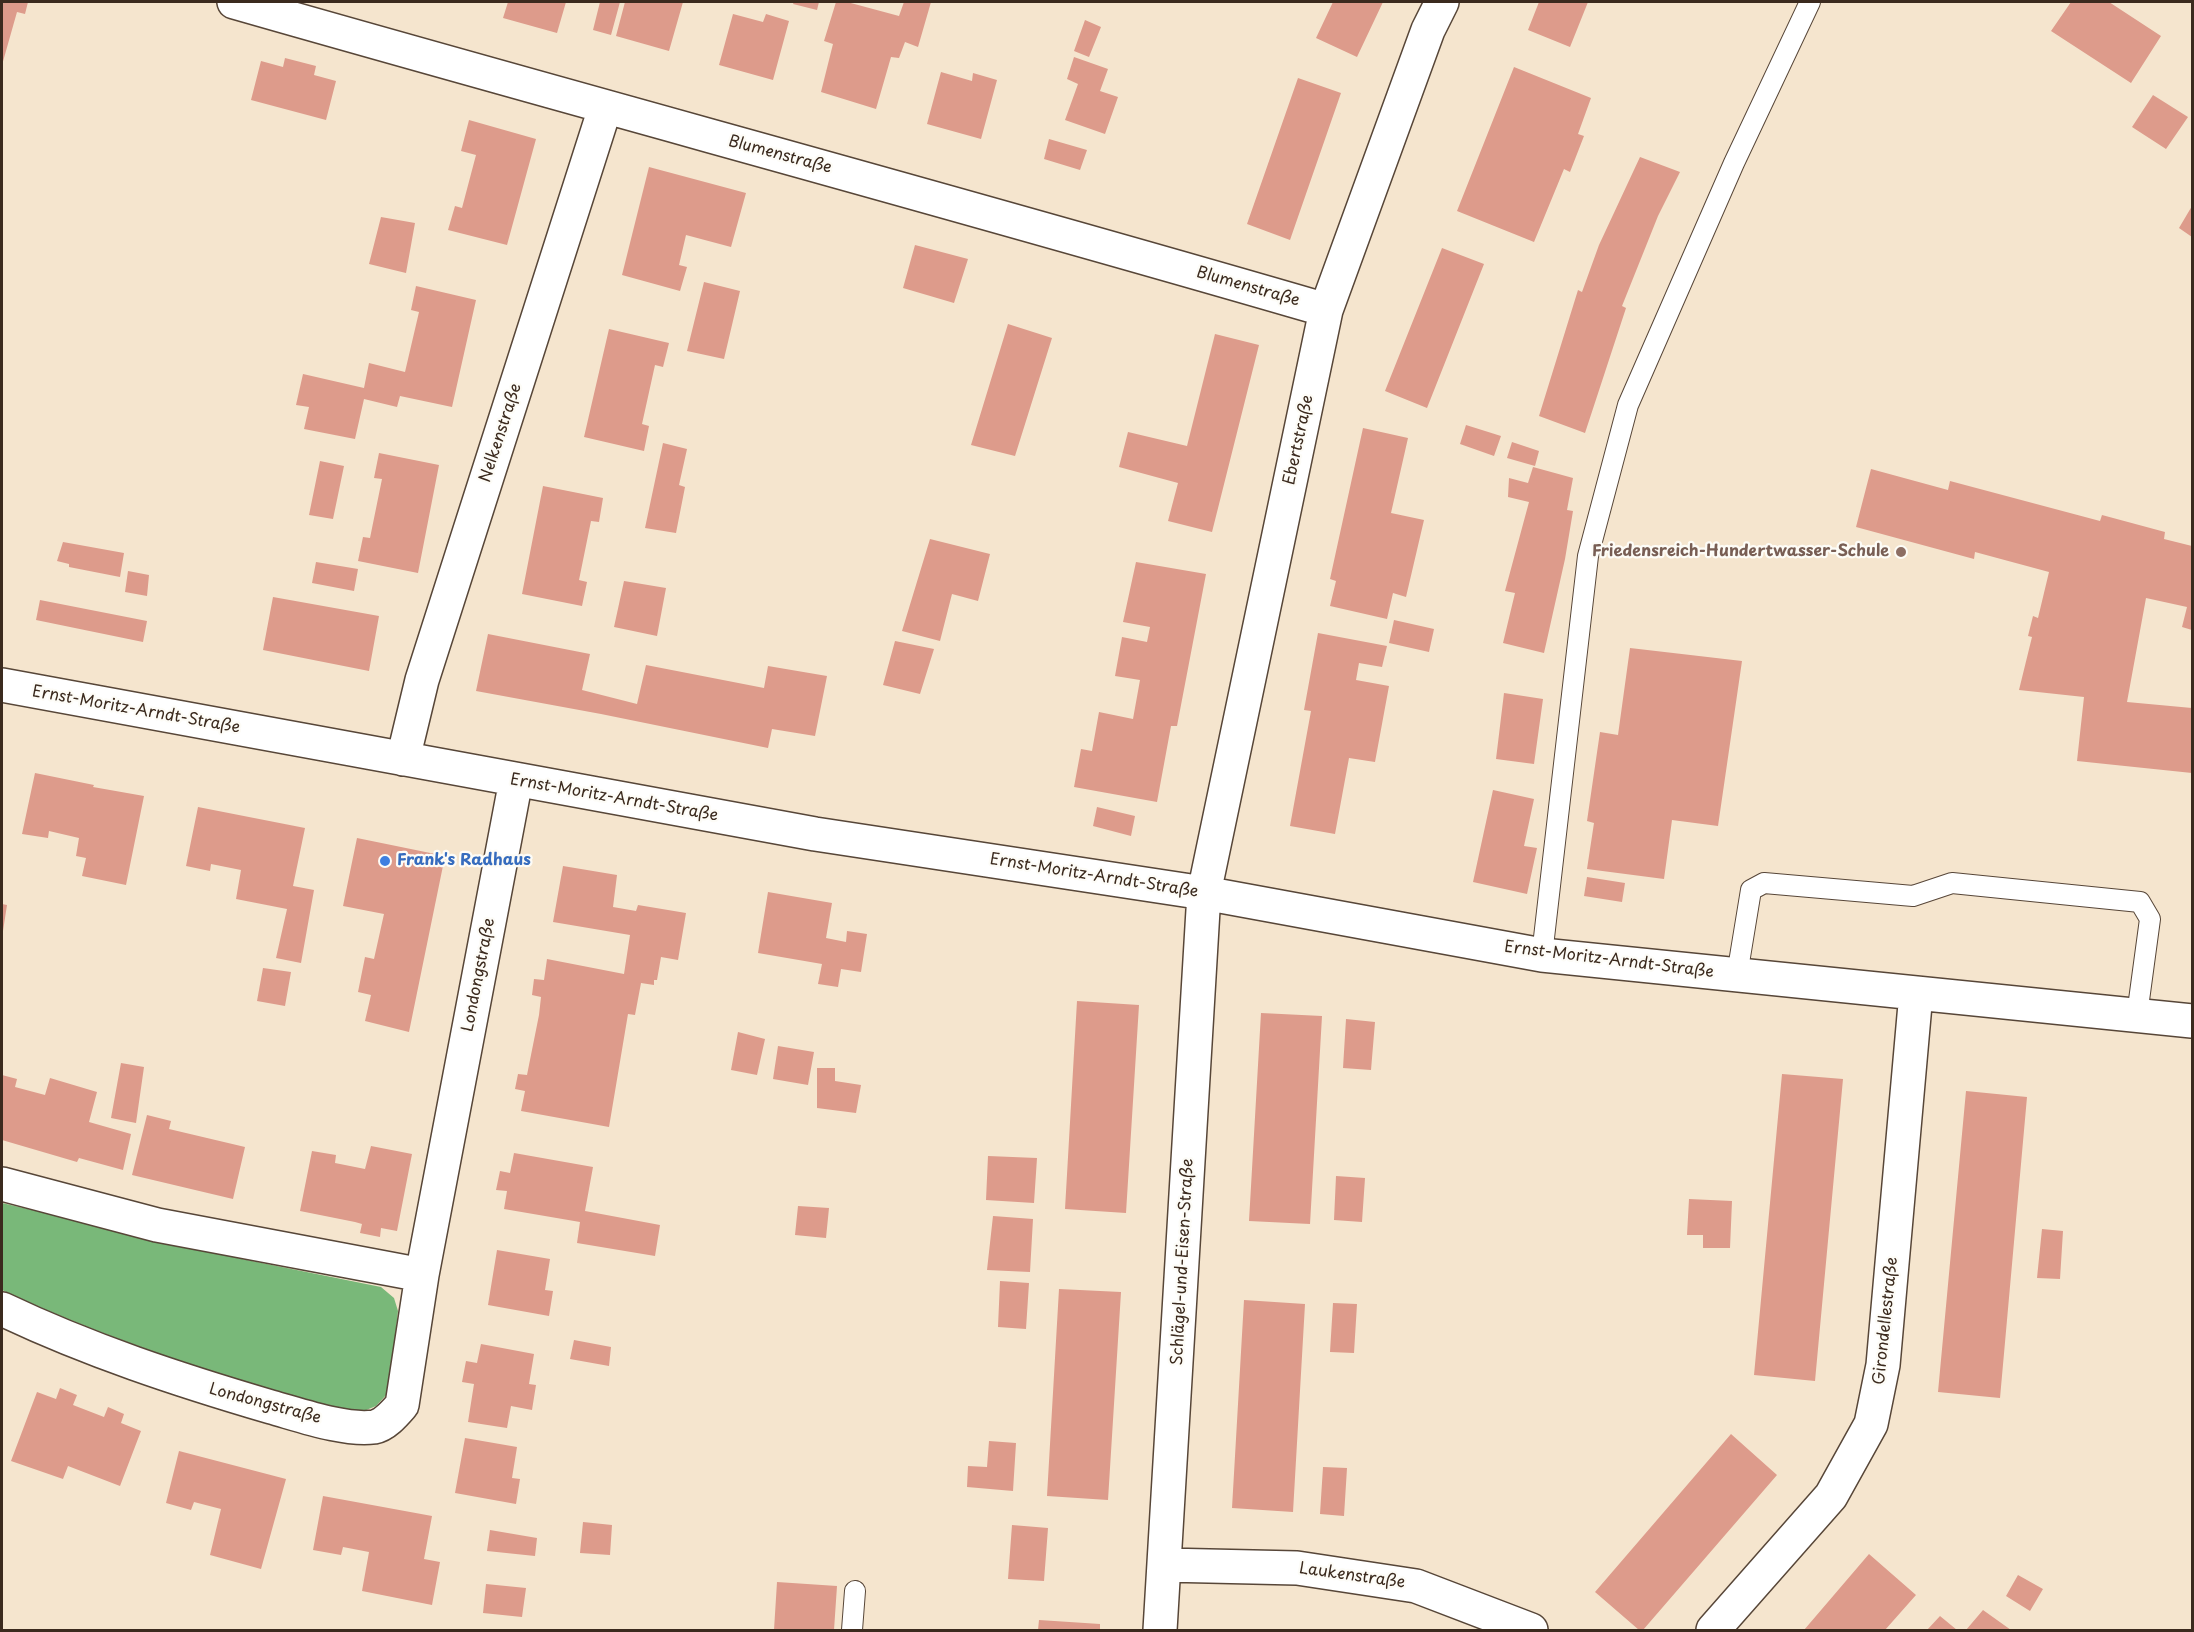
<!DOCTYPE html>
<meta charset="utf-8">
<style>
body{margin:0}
#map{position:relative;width:2194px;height:1632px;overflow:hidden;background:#f5e5ce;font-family:"Playpen Sans",sans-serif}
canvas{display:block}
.frame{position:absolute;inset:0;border:3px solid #3b2a1e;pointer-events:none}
</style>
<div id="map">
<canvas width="2194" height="1632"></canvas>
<div class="frame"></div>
</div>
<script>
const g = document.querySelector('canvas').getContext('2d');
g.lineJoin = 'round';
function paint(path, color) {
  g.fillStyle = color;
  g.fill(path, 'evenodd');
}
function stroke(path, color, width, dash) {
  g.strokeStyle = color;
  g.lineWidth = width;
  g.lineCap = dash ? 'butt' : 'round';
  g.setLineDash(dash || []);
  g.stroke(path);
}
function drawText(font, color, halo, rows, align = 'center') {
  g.font = font + ' "Playpen Sans",sans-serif';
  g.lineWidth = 4.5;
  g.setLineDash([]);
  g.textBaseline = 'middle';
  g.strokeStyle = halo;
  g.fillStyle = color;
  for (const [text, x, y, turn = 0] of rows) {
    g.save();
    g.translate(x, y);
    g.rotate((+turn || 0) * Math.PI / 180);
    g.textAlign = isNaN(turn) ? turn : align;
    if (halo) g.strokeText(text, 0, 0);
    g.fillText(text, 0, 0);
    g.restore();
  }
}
const forest = new Path2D(`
 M 2,1203 L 242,1259 L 381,1287 L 394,1298 L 398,1311 L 389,1392 L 376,1406 L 354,1415 C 234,1380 115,1343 2,1290 Z`);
const building = new Path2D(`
 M 2,2 L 28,2 L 25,14 L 17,12 L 2,65 Z
 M 508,2 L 566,2 L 557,33 L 503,18 Z
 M 600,2 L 620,2 L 611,35 L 593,30 Z
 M 625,2 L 683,2 L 669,51 L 616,36 Z
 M 794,2 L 819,2 L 817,10 L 793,4 Z
 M 836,2 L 847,2 L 899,16 L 904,2 L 931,2 L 918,47 L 905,42 L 899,58 L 891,57 L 876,109 L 821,92 L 833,44 L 824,41 Z
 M 1333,2 L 1383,2 L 1357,57 L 1316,38 Z
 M 1539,2 L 1588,2 L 1570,47 L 1528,30 Z
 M 2071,2 L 2109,2 L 2161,36 L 2131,83 L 2051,31 Z
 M 733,14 L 763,22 L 766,14 L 789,21 L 773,80 L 719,65 Z
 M 1085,20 L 1101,27 L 1089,57 L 1074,51 Z
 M 1074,57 L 1108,69 L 1100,91 L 1118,97 L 1105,134 L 1065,120 L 1078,84 L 1067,79 Z
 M 285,58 L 316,66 L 314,75 L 336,81 L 326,120 L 251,100 L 261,61 L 283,67 Z
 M 1514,67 L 1591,98 L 1578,134 L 1584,136 L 1570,172 L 1564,169 L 1534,242 L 1457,211 Z
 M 941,72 L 972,81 L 973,73 L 997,80 L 981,139 L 927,124 Z
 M 1298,78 L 1341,93 L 1290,240 L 1247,224 Z
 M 2153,95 L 2188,117 L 2166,149 L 2132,127 Z
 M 469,120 L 536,139 L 507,245 L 448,230 L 455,206 L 462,208 L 476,155 L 461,151 Z
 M 1049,139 L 1087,150 L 1080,170 L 1044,159 Z
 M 1640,157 L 1680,172 L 1658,216 L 1622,306 L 1626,308 L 1585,433 L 1539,416 L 1578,290 L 1582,292 L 1599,245 Z
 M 649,167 L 746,193 L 731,247 L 686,235 L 679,265 L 687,267 L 680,291 L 622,275 Z
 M 2192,206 L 2192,237 L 2179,228 Z
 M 381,217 L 415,223 L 406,273 L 369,264 Z
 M 915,245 L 968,259 L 954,303 L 903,288 Z
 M 1442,248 L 1484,264 L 1427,408 L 1385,391 Z
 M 704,282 L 740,291 L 724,359 L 687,351 Z
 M 416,286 L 476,300 L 452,407 L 400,396 L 397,407 L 364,399 L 355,439 L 304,429 L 309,407 L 296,405 L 303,374 L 364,388 L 369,363 L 405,372 L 419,312 L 411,310 Z
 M 1008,324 L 1052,338 L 1015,456 L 971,445 Z
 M 609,329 L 669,343 L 663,367 L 655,365 L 642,424 L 649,426 L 644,451 L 584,437 Z
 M 1215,334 L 1259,345 L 1212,532 L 1168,521 L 1178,483 L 1119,467 L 1128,432 L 1187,446 Z
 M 1466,425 L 1501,436 L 1494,456 L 1460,444 Z
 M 1363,428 L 1408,438 L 1391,513 L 1424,520 L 1406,597 L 1393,593 L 1387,619 L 1330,606 L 1336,581 L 1330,579 Z
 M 1512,442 L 1539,451 L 1535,466 L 1507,458 Z
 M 663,443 L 687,449 L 679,485 L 685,487 L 676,533 L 645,528 Z
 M 379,453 L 439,465 L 418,573 L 358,561 L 363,537 L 370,538 L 382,479 L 374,478 Z
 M 320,461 L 344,466 L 333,519 L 309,515 Z
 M 1533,467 L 1573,478 L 1567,510 L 1573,511 L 1565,559 L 1544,653 L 1503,643 L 1515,593 L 1505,591 L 1529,502 L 1508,497 L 1509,478 L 1528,483 Z
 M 1871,469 L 1948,490 L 1950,481 L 2100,521 L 2102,515 L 2165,532 L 2164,539 L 2192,546 L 2192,630 L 2182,627 L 2187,607 L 2146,598 L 2127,702 L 2192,708 L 2192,773 L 2077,761 L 2084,697 L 2019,690 L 2032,637 L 2028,636 L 2033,616 L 2038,618 L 2049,572 L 1975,552 L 1974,559 L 1856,527 Z
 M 543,486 L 603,498 L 599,522 L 591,521 L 579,580 L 587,582 L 582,606 L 522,594 Z
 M 930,539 L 990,554 L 978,601 L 952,594 L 940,641 L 902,631 Z
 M 63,542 L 124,553 L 120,577 L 69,567 L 69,564 L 57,561 Z
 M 316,562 L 358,569 L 354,591 L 312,583 Z
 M 1136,562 L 1206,574 L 1177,726 L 1171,726 L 1157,802 L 1074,787 L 1081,749 L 1092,751 L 1099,712 L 1133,719 L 1140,680 L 1115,676 L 1122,637 L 1147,642 L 1150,627 L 1123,622 Z
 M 128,571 L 149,575 L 147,596 L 125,592 Z
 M 624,581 L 666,588 L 657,636 L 614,627 Z
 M 273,597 L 379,616 L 369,671 L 263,650 Z
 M 40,600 L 147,621 L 143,642 L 36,620 Z
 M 1394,620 L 1434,629 L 1429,652 L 1389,643 Z
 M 1318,633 L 1387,646 L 1382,667 L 1359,663 L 1356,680 L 1389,686 L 1375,762 L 1349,758 L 1335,834 L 1290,826 L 1311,711 L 1304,710 Z
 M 488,634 L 590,654 L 582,690 L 637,704 L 646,665 L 764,688 L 768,666 L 827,676 L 815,736 L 772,729 L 768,748 L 601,714 L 476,691 Z
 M 895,641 L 934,649 L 920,694 L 883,685 Z
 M 1630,648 L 1742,661 L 1718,826 L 1672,820 L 1664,879 L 1587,869 L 1594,823 L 1587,821 L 1600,732 L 1618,735 Z
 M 1504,693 L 1543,699 L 1534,764 L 1496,759 Z
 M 35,773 L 94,785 L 93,787 L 144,796 L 126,885 L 82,876 L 86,858 L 76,856 L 79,838 L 49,831 L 48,838 L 22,834 Z
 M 1493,790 L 1534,799 L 1524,846 L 1537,848 L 1527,894 L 1473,882 Z
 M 198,807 L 305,828 L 293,886 L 314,890 L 301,963 L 276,958 L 287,909 L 236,899 L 241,870 L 211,864 L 210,871 L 186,866 Z
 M 1097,807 L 1135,816 L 1131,836 L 1093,826 Z
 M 357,838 L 445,856 L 409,1032 L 365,1021 L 371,995 L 358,992 L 365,957 L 374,959 L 384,914 L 343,906 Z
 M 563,866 L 617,875 L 613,907 L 636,911 L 638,905 L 686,913 L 678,960 L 661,957 L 657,980 L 654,980 L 654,985 L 641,983 L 635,1015 L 628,1014 L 609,1127 L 521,1111 L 525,1091 L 515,1089 L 518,1074 L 527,1075 L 539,1015 L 541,997 L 532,995 L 534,979 L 544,980 L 547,959 L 624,974 L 630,935 L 553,922 Z
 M 1587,877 L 1625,883 L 1622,902 L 1584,896 Z
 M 768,892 L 832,903 L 826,938 L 846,942 L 847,931 L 867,934 L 861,972 L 841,969 L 838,987 L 818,984 L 822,964 L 758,953 Z
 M 2,904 L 7,905 L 3,931 L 2,930 Z
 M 263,968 L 291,972 L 285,1006 L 257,1001 Z
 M 1077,1001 L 1139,1005 L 1126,1213 L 1065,1209 Z
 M 1261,1013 L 1322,1016 L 1310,1224 L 1249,1221 Z
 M 1346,1019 L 1375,1022 L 1371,1070 L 1343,1068 Z
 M 738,1032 L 765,1039 L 757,1075 L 731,1070 Z
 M 778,1046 L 814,1052 L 808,1085 L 773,1079 Z
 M 121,1063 L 144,1067 L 136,1123 L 111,1118 Z
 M 817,1068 L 835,1068 L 835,1081 L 861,1085 L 856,1113 L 817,1108 Z
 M 1782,1074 L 1843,1079 L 1815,1381 L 1754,1375 Z
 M 2,1075 L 17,1079 L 15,1087 L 45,1095 L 50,1078 L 97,1092 L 89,1122 L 131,1134 L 123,1170 L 79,1158 L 77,1162 L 2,1140 Z
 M 1966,1091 L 2027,1097 L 2000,1398 L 1938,1392 Z
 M 147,1115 L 171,1121 L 169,1129 L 245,1147 L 233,1199 L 132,1175 Z
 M 371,1146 L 412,1154 L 397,1231 L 381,1228 L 380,1237 L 360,1233 L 362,1224 L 355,1222 L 300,1211 L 312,1151 L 336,1155 L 335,1163 L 365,1169 Z
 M 514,1153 L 593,1167 L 585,1211 L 660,1225 L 655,1256 L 577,1243 L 580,1222 L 504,1209 L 507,1191 L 496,1190 L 500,1171 L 510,1173 Z
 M 988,1156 L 1037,1158 L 1034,1203 L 986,1200 Z
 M 1336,1176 L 1365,1178 L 1362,1222 L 1334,1220 Z
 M 1689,1199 L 1732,1201 L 1730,1248 L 1703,1248 L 1703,1235 L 1687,1235 Z
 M 798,1206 L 829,1208 L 826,1238 L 795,1235 Z
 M 993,1216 L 1033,1219 L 1030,1272 L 987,1270 Z
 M 2042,1229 L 2063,1231 L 2060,1279 L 2037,1278 Z
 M 497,1250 L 550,1259 L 545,1290 L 553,1291 L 549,1316 L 488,1305 Z
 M 1000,1281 L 1029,1283 L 1026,1329 L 998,1327 Z
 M 1059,1289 L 1121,1292 L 1108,1500 L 1047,1496 Z
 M 1244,1300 L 1305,1304 L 1293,1512 L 1232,1508 Z
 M 1333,1303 L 1357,1304 L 1354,1353 L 1330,1352 Z
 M 574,1340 L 611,1347 L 609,1366 L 570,1359 Z
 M 481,1344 L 534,1354 L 529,1384 L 536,1385 L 532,1410 L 511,1406 L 507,1428 L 468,1422 L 474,1384 L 462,1382 L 466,1361 L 477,1363 Z
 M 60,1388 L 77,1395 L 73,1405 L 104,1417 L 108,1407 L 124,1414 L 121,1423 L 141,1431 L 120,1486 L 68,1466 L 63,1479 L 11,1461 L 37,1392 L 56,1399 Z
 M 1731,1434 L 1777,1475 L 1643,1630 L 1639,1630 L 1595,1592 Z
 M 465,1438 L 517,1447 L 512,1478 L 520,1479 L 516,1504 L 455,1493 Z
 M 989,1441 L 1016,1443 L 1013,1491 L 967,1487 L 968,1466 L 987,1467 Z
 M 179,1451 L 286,1479 L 261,1569 L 210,1555 L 221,1509 L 194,1502 L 191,1510 L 166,1503 Z
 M 1323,1467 L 1347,1468 L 1344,1516 L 1320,1514 Z
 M 323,1496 L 432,1516 L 424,1559 L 440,1562 L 432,1605 L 362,1591 L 369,1552 L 343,1547 L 341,1555 L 313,1550 Z
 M 583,1522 L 612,1525 L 610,1555 L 580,1553 Z
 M 1012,1525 L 1048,1528 L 1044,1581 L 1008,1579 Z
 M 490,1530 L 537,1538 L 535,1556 L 487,1551 Z
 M 1869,1554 L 1916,1595 L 1885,1630 L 1804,1630 Z
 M 2018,1575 L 2043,1589 L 2030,1611 L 2006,1596 Z
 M 777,1582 L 837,1586 L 834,1630 L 774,1630 Z
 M 486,1584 L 526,1588 L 522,1617 L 483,1613 Z
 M 1983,1610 L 2011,1630 L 1966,1630 Z
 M 1940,1616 L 1957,1630 L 1927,1630 Z
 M 1039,1620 L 1100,1624 L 1100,1630 L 1038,1630 Z`);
const lane = new Path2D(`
 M 1542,955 L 1588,556 L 1628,405 L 1734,163 L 1810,2
 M 1737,975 L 1751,890 L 1764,883 L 1913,896 L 1952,883 L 2140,902 L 2150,919 L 2137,1015
 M 852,1630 L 855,1591`);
const street = new Path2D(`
 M 234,2 C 597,106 963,204 1326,310
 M 2,685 L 815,834 L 1204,893 L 1542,955 L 2192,1021
 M 403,759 L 422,680 L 605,108
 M 2,1184 L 157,1225 L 422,1275 L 516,780
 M 2,1309 C 88,1350 179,1380 271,1407 C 300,1415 345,1431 374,1427 C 385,1425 395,1413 402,1405 L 422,1275
 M 1165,1565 L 1297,1568 L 1416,1586 L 1531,1630
 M 1160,1630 L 1204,893 L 1326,310 L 1428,30 L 1442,2
 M 1713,1630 L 1831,1496 L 1871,1424 L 1883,1365 L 1916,993`);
const markers = [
 [1901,552,6,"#8d6e63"],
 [385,861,6,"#3f7fe0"]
];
const streetNames = [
 ["Blumenstraße",780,155,15],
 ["Blumenstraße",1248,287,16],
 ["Nelkenstraße",501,433,-72],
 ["Ebertstraße",1299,440,-78],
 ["Ernst-Moritz-Arndt-Straße",136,710,10],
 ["Ernst-Moritz-Arndt-Straße",614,798,10],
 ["Ernst-Moritz-Arndt-Straße",1094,876,9],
 ["Ernst-Moritz-Arndt-Straße",1609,960,7],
 ["Londongstraße",479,975,-79],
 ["Schlägel-und-Eisen-Straße",1183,1262,-87],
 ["Girondellestraße",1886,1321,-84],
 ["Londongstraße",265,1404,15],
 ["Laukenstraße",1352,1576,8]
];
const educationNames = [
 ["Friedensreich-Hundertwasser-Schule",1889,552]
];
const shopNames = [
 ["Frank's Radhaus",397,861]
];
paint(forest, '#79b879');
paint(building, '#dd9b8b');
stroke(lane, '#574638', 22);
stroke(street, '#574638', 36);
stroke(lane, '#fff', 20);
stroke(street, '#fff', 33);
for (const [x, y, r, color] of markers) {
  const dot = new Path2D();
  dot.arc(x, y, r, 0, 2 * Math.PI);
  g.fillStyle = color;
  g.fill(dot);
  stroke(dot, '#fdfcf7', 2);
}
drawText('16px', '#3b2a1e', '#fdfcf7', streetNames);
drawText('bold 16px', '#785e54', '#fdfcf7', educationNames, 'right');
drawText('bold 16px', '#366cbe', '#fdfcf7', shopNames, 'left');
</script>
